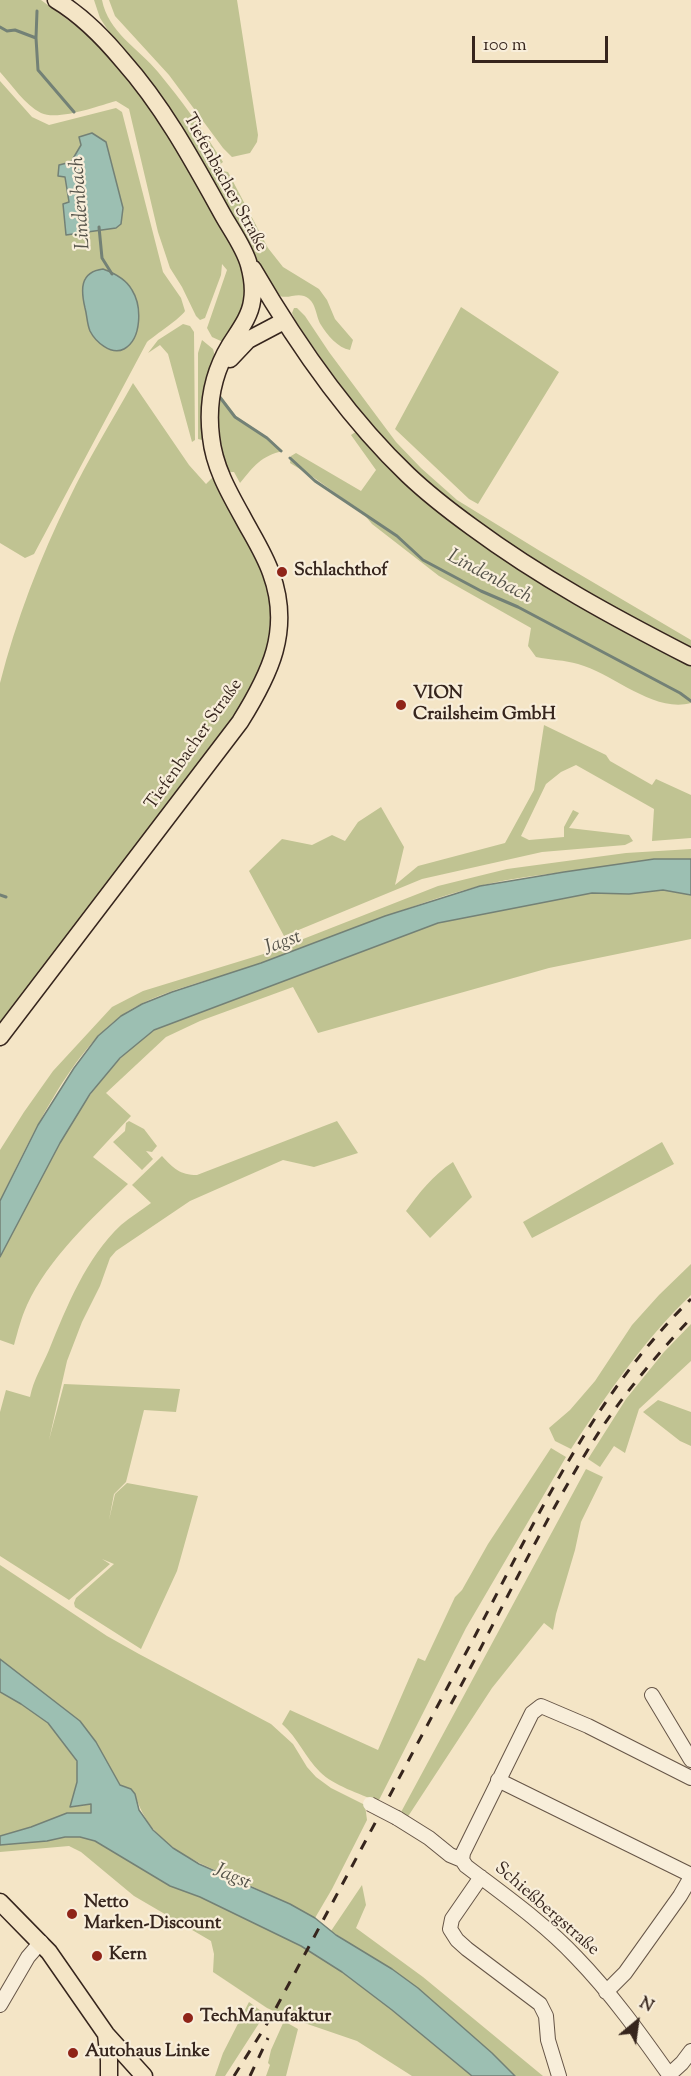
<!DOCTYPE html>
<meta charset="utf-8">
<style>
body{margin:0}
#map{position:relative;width:691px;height:2076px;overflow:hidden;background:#f4e5c6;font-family:"Sorts Mill Goudy",serif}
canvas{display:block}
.north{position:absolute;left:607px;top:1992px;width:60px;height:60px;-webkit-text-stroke:4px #f8eeda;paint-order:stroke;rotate:29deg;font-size:16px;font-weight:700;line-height:24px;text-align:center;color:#36251d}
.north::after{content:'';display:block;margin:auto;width:21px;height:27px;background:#36251d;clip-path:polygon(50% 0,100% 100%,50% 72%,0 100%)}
.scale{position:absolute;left:472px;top:36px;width:136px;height:27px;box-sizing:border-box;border:3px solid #36251d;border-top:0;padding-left:8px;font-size:18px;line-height:21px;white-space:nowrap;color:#36251d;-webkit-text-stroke:4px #f8eeda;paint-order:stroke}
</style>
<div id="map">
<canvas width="691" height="2076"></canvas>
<div class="north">N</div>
<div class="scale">100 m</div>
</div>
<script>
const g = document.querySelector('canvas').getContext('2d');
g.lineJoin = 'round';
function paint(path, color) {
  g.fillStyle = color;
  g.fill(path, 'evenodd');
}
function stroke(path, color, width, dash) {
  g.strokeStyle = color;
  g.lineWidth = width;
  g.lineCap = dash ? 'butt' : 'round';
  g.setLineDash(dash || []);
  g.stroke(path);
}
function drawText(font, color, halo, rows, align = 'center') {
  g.font = font + ' "Sorts Mill Goudy",serif';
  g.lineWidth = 4.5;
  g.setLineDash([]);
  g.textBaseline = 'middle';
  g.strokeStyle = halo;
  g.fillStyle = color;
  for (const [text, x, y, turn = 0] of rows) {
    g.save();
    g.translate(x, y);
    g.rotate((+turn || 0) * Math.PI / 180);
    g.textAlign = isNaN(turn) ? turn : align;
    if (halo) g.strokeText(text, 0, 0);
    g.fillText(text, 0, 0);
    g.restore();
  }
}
const green = new Path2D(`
 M 0,0 L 41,0 L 76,26 L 109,54 L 126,74 L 165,129 L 236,249 L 247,289 L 247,306 L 223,342 L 212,337 L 207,328 L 227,270 L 222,264 L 221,275 L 205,318 L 200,320 L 196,316 L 182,287 L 170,268 L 158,232 L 129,109 L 116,101 C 98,106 58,121 41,113 C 25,105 12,85 0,72 Z
 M 94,0 L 102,0 C 108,32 139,49 158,72 C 182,101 203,130 223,162 L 213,170 L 216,175 L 223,171 L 228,172 L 268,248 L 283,267 L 319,289 L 327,300 L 335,319 L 353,340 L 350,350 C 338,348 327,335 321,325 C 315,315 317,301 304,296 C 296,293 288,299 280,296 L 100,18 Z
 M 109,0 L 237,0 L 258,135 L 257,142 L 250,153 L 232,157 L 223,148 L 169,75 L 115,16 Z
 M 0,81 L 32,117 L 49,125 L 116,108 L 122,112 L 163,272 L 181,298 L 185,311 C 181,318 155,335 147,342 L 34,554 L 25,558 L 0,543 ZM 81,145 L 116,228 L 99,230 L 69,203 L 65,177 Z
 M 461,307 L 559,372 L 478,504 L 469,499 L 395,429 Z
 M 294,308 L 297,308 L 305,316 L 329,352 L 396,442 L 421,468 L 457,500 L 540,551 L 691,640 L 691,647 C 625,619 564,581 505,541 C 472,519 439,497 411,469 C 367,424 331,373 296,322 L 292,313 Z
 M 183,324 L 190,326 L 194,332 L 195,440 L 192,442 L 168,354 L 160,345 L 148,353 L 158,340 Z
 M 202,340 L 213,349 L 216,360 L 204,418 L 202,440 L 198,439 L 198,353 Z
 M 133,383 L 189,465 L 206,484 L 213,477 L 265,576 L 272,616 L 270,642 L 252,692 L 0,1024 L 0,683 C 16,620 40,558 69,499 C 88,459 112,421 133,383 Z
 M 220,395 L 236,416 L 267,437 L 283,451 C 261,456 254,466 240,483 L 234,472 L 226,472 L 216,434 Z
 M 360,429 L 419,492 L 691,664 L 691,703 C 653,713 614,674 578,664 C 565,660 550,660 536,657 L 528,646 L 531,628 L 439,576 L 372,524 L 362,512 L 313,477 L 290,463 L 291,456 L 296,453 L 361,491 L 376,470 L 351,435 Z
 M 544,725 L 606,755 L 610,761 L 652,785 L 656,779 L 691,795 L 691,838 L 652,841 L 654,809 L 576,765 L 561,772 L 546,784 L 521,836 L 529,840 L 564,837 L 564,827 L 573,810 L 579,813 L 569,828 L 629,835 L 633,841 L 625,845 L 542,852 L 422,879 L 284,936 L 249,871 L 282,839 L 312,845 L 332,835 L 345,841 L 358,822 L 381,807 L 404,847 L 395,885 L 418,866 L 505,843 L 534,790 Z
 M 691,849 L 691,859 C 653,859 624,863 587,869 C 551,874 515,877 479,886 C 403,906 331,939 256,965 C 215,980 156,990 121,1016 C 68,1054 28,1144 0,1201 L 0,1150 L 24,1112 L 53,1071 L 112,1007 L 143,991 L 270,952 L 438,886 L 507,869 L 626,853 Z
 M 663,890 L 691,895 L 691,939 L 549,968 L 318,1033 L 293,987 L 200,1021 L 166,1037 L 106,1093 L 131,1116 L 93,1157 L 128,1184 C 92,1218 48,1259 27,1305 C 21,1318 18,1331 14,1345 L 0,1340 L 0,1257 L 2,1253 C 37,1187 68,1114 119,1060 C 129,1049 142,1039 154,1030 L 438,923 L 592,893 L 629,894 Z
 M 129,1121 L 144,1129 L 157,1146 L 152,1152 L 146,1151 L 153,1159 L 142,1170 L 113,1142 L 125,1131 L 126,1123 Z
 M 337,1121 L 358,1153 L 314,1167 L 283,1160 L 190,1201 L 116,1251 L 110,1258 L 100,1286 L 82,1322 L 67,1361 L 49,1440 L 64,1384 L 180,1389 L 176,1412 L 144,1410 L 126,1482 L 114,1494 L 109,1520 L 115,1494 L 127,1483 L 198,1496 L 177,1571 L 141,1649 L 75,1607 L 74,1603 L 76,1598 L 114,1564 L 102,1559 L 110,1564 L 69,1600 L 0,1556 L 0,1412 L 6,1390 L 30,1397 C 34,1378 42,1367 49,1350 C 67,1306 86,1258 121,1225 C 130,1217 142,1210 151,1203 L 132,1185 L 162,1156 C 173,1168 180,1175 197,1175 Z
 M 662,1142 L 674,1164 L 532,1238 L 523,1222 Z
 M 453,1162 L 472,1197 L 430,1238 L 406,1211 C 420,1192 432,1176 453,1162 Z
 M 691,1264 L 691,1295 C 643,1341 607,1394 571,1449 L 555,1441 L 549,1428 L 570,1410 L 595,1381 L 632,1325 L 659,1295 Z
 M 691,1324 L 691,1361 L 639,1409 L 625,1453 L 614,1446 L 600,1467 L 588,1459 L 626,1399 L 664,1352 Z
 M 658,1400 L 691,1412 L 691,1446 L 680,1441 L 643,1412 Z
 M 551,1448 L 566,1457 L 466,1628 L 378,1802 C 359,1793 334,1786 320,1772 C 305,1757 298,1738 282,1724 L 290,1710 L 378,1750 L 418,1658 L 425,1661 L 455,1597 L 462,1590 L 488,1544 Z
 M 586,1469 L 603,1477 L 581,1522 L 575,1550 L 556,1614 L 553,1630 L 544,1623 L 492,1688 L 407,1818 L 400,1814 Z
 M 0,1565 L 107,1636 L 139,1654 L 271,1724 L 293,1744 L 307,1767 L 316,1777 L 331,1788 L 365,1805 L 367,1820 L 332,1889 L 315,1918 C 292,1905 268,1894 245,1883 C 198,1862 151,1848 135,1794 L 120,1785 L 96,1742 L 80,1721 L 0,1659 Z
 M 0,1692 L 21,1704 L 48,1723 L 77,1762 L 77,1782 L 71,1807 L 91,1804 L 91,1814 L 67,1813 L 31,1827 L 0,1836 Z
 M 65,1837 L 80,1837 L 95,1841 L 170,1886 L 200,1897 L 301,1946 L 342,1972 L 392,2010 L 472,2076 L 412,2076 L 357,2041 L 287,2017 L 267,2008 L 213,1972 L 214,1954 L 211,1941 L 134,1896 L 81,1852 L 69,1846 L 0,1852 L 0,1845 L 47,1841 Z
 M 362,1885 L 366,1905 L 356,1928 L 423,1977 L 543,2076 L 515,2076 L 492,2053 L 418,1988 L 331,1931 Z
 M 249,2002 L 265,2014 L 225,2076 L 215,2076 L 223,2053 Z
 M 284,2021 L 298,2029 L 286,2076 L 266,2076 L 270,2065 L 268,2063 L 271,2050 Z`);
const water = new Path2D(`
 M 92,133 L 106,142 L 123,208 L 121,224 L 116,228 L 66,235 L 63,204 L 69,202 L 65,177 L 58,176 L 59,165 L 71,162 L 81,145 L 79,137 Z
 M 103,269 C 114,273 126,279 132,290 C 142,306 142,339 124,349 C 111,356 95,341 90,331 C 87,324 87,315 85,308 C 81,291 79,272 103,269 Z
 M 654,859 L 691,859 L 691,895 L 663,890 L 629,894 L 592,893 L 438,923 L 154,1030 L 120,1058 L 90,1094 L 60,1143 L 0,1257 L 0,1201 L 38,1125 L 74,1068 L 98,1036 L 121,1016 L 142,1004 L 172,992 L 261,963 L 385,916 L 480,886 L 564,872 Z
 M 0,1659 L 80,1721 L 96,1742 L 120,1785 L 131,1789 L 135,1794 L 139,1810 L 153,1830 L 173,1848 L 199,1864 L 290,1904 L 315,1918 L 336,1935 L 392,1969 L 418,1988 L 492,2053 L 515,2076 L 472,2076 L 392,2010 L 342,1972 L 301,1946 L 200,1897 L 170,1886 L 95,1841 L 80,1837 L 65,1837 L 47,1841 L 0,1845 L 0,1836 L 31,1827 L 67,1813 L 91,1813 L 91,1804 L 70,1807 L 77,1782 L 77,1761 L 48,1723 L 21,1704 L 0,1692 Z`);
const stream = new Path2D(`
 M 37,11 L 36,38 L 38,70 L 74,112
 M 0,27 L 7,31 L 15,30 L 36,38
 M 99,227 L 102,258 L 112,274
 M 219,396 L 235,417 L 267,438 L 281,451
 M 290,458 L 315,481 L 397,536 L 423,560 L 481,591 L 518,607 L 680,693 L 691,701
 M 0,895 L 6,897`);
const minor = new Path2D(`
 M 652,1695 L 691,1760
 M 498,1780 L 691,1875
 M 397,1818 L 429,1838 L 450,1855 L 462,1860 L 466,1866 C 504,1895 544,1923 576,1957 C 611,1993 641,2035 670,2076
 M 462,1860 L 463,1853 L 532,1713 L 541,1706 L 588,1726 L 691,1778
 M 481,1877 L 452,1919 L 450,1929 L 457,1940 L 467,1949 L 540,2004 L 546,2016 L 548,2040 L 559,2076
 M 606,1992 L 625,1973 L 680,1896 L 691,1877
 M 0,2005 L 28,1957 L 41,1942
 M 669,2075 L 682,2063 L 691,2051`);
const major = new Path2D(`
 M 253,269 C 296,343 346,416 408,475 C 428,494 450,511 472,527 C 541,578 615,618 691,657
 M 230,359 L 248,340 L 284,321
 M 0,1037 L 240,722 C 270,674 292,630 271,573 C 264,553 252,535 242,516 C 228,491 214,466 211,437 C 207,405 213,373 230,345 C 238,332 250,317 252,301 C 254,290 252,276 249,265 C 245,249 232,231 224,217 C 194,163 164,107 123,61 C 104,38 81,15 56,0
 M 0,1902 L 49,1952 L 106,2034 L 144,2076
 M 106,2034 L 109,2060 L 109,2076`);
const rail = new Path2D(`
 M 451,1704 C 498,1618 540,1527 592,1443 C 620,1398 655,1357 691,1318
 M 234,2076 L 270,2019 C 339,1891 407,1763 476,1634 C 537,1517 595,1393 691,1299
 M 250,2076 L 268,2038`);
const minorBridge = new Path2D(`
 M 370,1804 L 397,1818`);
const markers = [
 [282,572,6,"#8f2418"],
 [401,705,6,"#8f2418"],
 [72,1914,6,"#8f2418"],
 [97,1956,6,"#8f2418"],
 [188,2018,6,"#8f2418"],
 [73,2053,6,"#8f2418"]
];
const streetNames = [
 ["Tiefenbacher Straße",224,183,61],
 ["Tiefenbacher Straße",195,745,-55],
 ["Schießbergstraße",546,1910,41]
];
const poiNames = [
 ["Schlachthof",294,572],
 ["VION",413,695],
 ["Crailsheim GmbH",413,716],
 ["Netto",84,1904],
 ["Marken-Discount",84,1925],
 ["Kern",109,1956],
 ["TechManufaktur",200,2018],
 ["Autohaus Linke",85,2053]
];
const waterNames = [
 ["Lindenbach",82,203,-94],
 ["Lindenbach",489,578,28],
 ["Jagst",283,944,-20],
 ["Jagst",232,1878,23]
];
paint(green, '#c0c392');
paint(water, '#9cbfb2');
stroke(water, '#738176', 1.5);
stroke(stream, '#738176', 3);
stroke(minor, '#665547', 16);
stroke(major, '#36251d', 19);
stroke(minor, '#f8eeda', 14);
stroke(major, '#f4e5c6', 16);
stroke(rail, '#36251d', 3, [10, 10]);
stroke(minorBridge, '#665547', 16, []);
stroke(minorBridge, '#f8eeda', 14);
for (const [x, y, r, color] of markers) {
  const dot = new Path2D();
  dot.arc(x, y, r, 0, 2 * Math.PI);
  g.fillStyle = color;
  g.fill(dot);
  stroke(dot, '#f8eeda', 2);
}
drawText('18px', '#36251d', '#f8eeda', streetNames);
drawText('bold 18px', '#36251d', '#f8eeda', poiNames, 'left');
drawText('italic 20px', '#55534a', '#f8eeda', waterNames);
</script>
